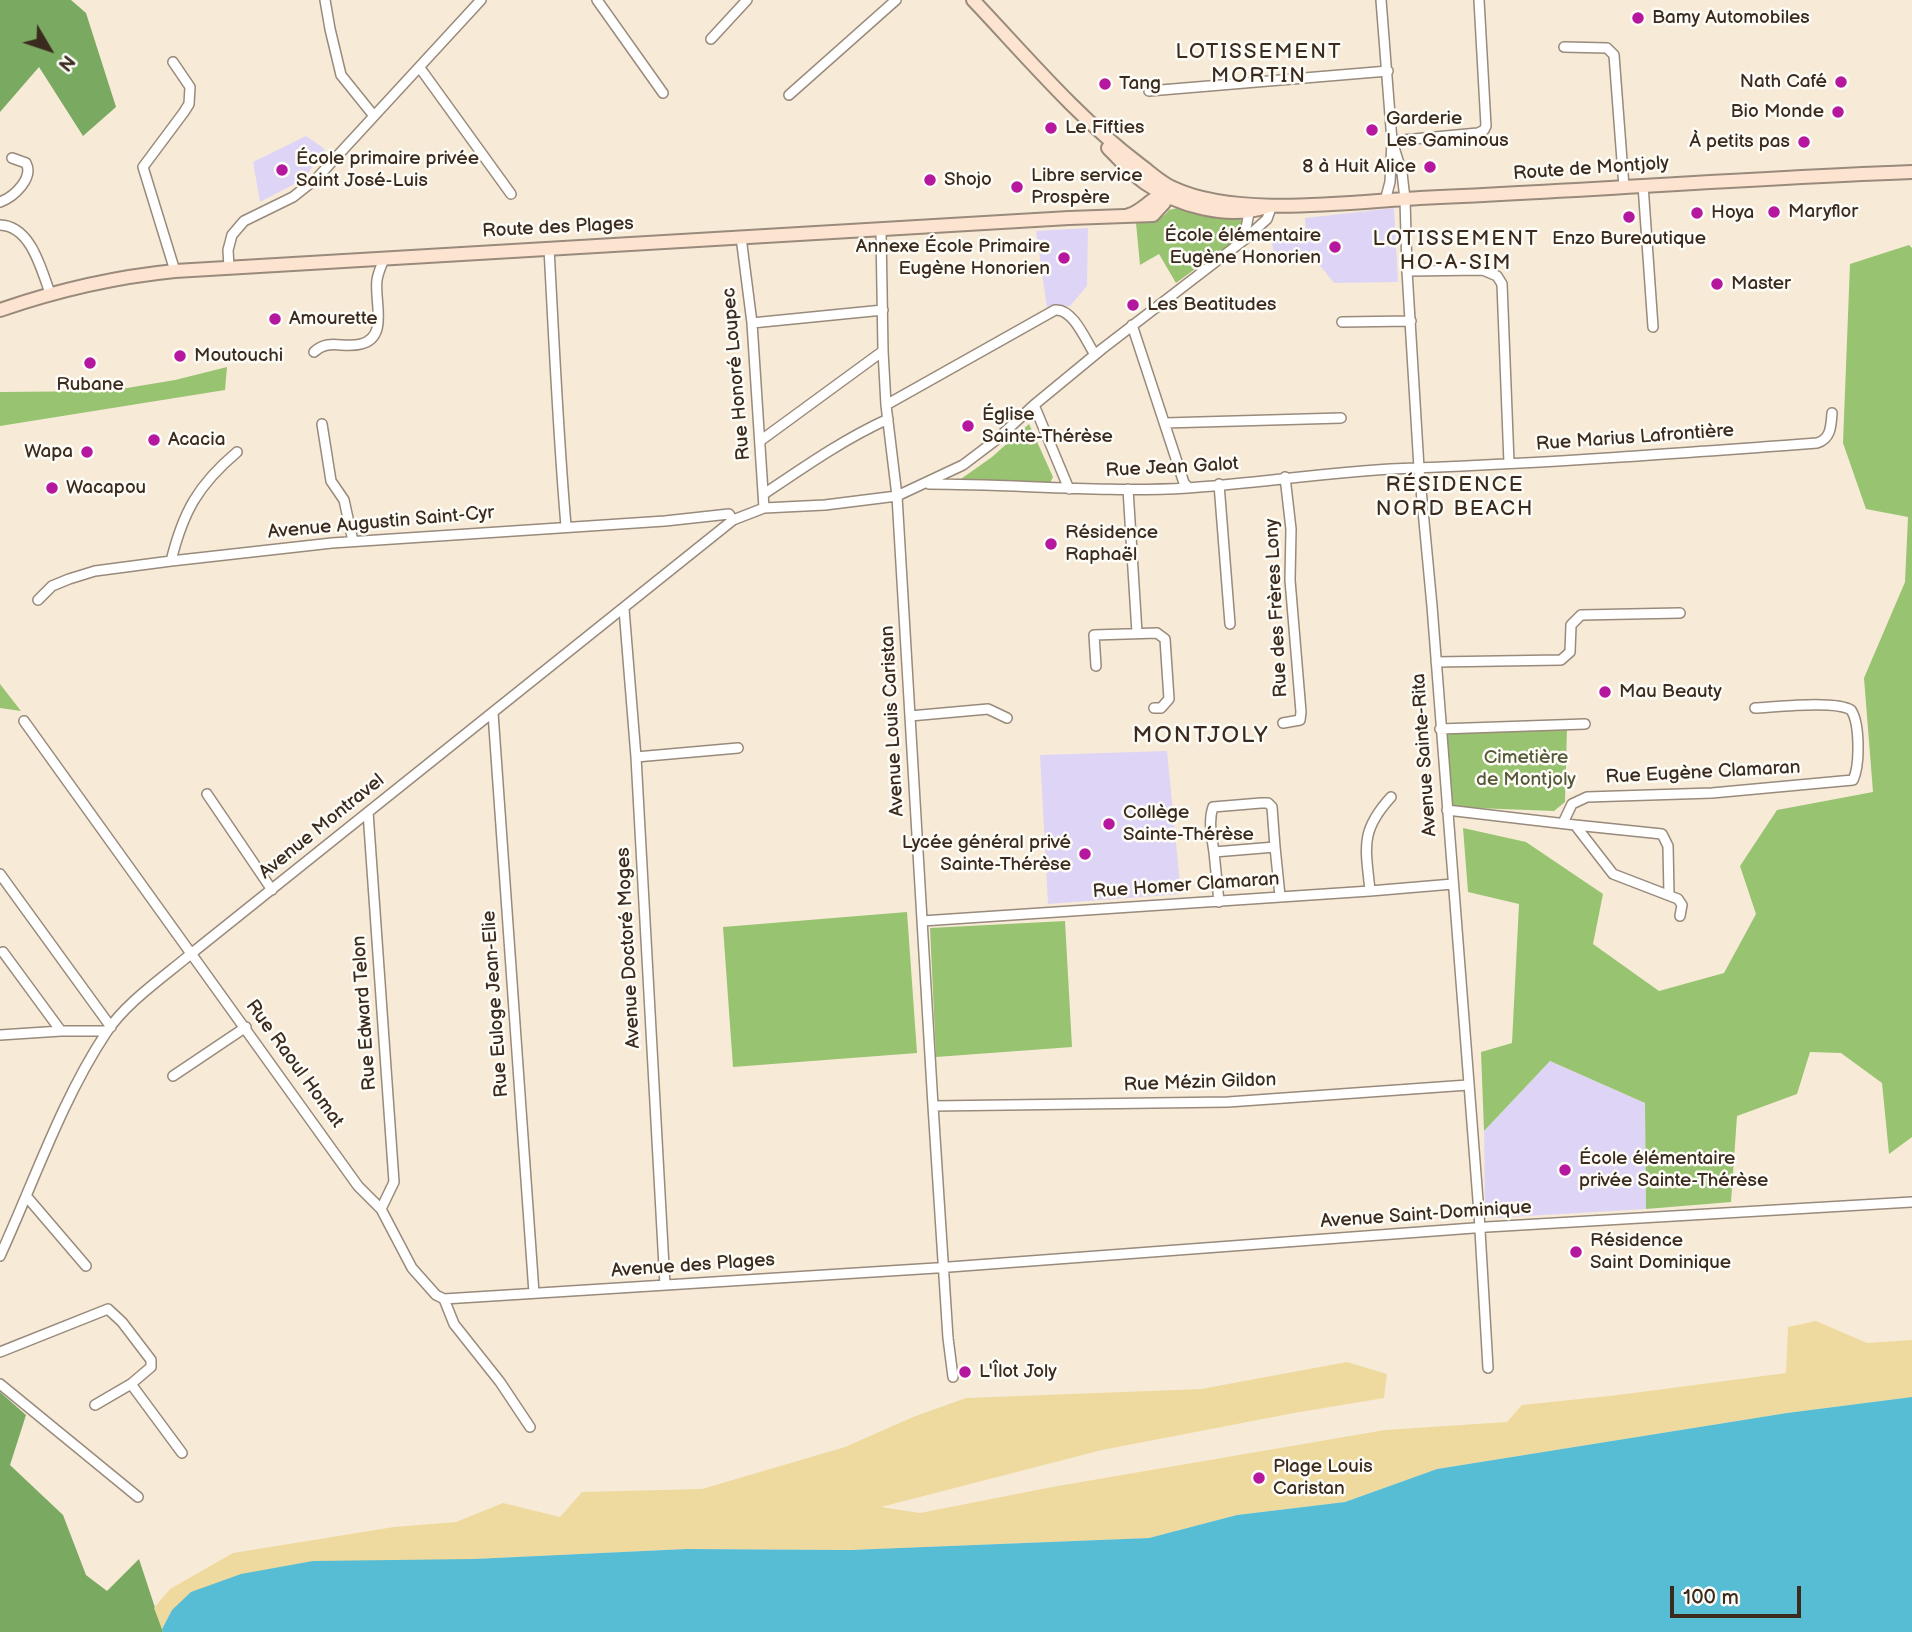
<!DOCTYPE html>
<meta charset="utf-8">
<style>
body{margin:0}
#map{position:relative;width:1912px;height:1632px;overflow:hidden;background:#f7ebd8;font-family:"Balsamiq Sans",sans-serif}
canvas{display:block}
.north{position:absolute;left:14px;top:14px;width:70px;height:70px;-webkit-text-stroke:5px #fdfcf7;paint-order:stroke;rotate:129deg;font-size:19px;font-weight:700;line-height:28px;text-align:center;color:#3b2a1e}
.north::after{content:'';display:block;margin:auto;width:24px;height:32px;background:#3b2a1e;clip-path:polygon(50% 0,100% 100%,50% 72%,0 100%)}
.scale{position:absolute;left:1670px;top:1586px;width:131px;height:32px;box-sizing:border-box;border:4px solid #3b2a1e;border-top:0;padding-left:9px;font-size:21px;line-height:24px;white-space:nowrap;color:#3b2a1e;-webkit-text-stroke:5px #fdfcf7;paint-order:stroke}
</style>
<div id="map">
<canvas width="1912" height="1632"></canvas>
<div class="north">N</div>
<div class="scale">100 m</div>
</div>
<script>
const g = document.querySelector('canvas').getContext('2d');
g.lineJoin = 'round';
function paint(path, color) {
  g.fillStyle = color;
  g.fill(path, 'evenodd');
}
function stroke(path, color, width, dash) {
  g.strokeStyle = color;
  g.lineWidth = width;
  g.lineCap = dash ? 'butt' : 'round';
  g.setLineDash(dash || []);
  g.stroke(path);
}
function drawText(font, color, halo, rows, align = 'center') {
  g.font = font + ' "Balsamiq Sans",sans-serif';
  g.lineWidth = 5;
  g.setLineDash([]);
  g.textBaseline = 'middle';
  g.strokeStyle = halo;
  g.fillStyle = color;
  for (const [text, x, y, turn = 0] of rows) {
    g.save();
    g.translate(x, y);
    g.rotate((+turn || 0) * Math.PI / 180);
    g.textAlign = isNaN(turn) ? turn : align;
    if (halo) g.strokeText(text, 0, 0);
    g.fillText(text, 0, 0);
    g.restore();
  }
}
const built = new Path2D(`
 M 306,136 L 325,149 L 304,179 L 260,202 L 253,162 Z
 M 1394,208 L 1398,282 L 1334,283 L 1310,253 L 1277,261 L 1271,241 L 1306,235 L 1305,218 Z
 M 1088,228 L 1087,286 L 1070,306 L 1047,308 L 1036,231 Z
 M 1167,751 L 1181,894 L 1048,904 L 1040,755 Z
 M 1550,1061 L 1645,1103 L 1646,1209 L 1493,1218 L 1485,1212 L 1484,1131 Z`);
const green = new Path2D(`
 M 1177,208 L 1239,218 L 1243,222 L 1241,238 L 1201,268 L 1195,269 L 1176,283 L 1159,254 L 1140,265 L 1136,223 C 1150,221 1160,222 1169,210 Z
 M 1909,245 L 1912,248 L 1912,1137 L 1889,1154 L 1882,1083 L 1841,1053 L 1810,1052 L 1797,1094 L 1737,1116 L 1731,1202 L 1646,1209 L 1645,1103 L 1550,1061 L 1484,1131 L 1481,1052 L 1512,1043 L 1519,904 L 1468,892 L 1463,828 L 1526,842 L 1603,894 L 1593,944 L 1659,991 L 1724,973 L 1756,914 L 1740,866 L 1777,810 L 1873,792 L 1864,678 L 1905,582 L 1908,517 L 1866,509 L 1843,443 L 1850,264 Z
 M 227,367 L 225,390 L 0,426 L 0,392 L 109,391 L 175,380 Z
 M 1029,424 L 1053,477 L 1050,483 L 958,481 L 992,457 Z
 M 0,684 L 21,711 L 0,708 Z
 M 1567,728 L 1565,802 L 1554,811 L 1450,807 L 1444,729 Z
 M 907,912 L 917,1053 L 733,1067 L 723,927 Z
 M 1065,921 L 1072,1047 L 936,1057 L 930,928 Z`);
const forest = new Path2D(`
 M 0,0 L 71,0 L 86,13 L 116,107 L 83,136 L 39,67 L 0,112 Z
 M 0,1392 L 26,1415 L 10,1465 L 63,1515 L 86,1575 L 107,1591 L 139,1559 L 163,1632 L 0,1632 Z`);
const sand = new Path2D(`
 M 1816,1321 L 1867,1343 L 1912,1340 L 1912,1397 L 1787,1413 L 1437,1469 L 1345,1502 L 1237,1515 L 1149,1538 L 850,1550 L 686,1549 L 474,1559 L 172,1610 L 162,1629 L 154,1608 L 170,1589 L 233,1553 L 394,1527 L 456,1522 L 503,1503 L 560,1517 L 582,1492 L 702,1489 L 845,1447 L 913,1417 L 966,1398 L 1201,1389 L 1347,1362 L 1387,1374 L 1384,1398 L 1294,1413 L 1102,1450 L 881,1507 L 920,1513 L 1052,1487 L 1385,1430 L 1507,1422 L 1522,1405 L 1618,1395 L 1786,1373 L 1788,1327 Z`);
const water = new Path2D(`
 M 1912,1397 L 1912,1632 L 163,1632 L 162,1629 L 172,1610 L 191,1592 L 241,1574 L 313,1561 L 474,1559 L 686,1549 L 850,1550 L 1149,1538 L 1237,1515 L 1345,1502 L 1437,1469 L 1787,1413 Z`);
const street = new Path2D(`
 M 325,0 L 330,29 L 341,75 L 374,116
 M 597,0 L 663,93
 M 1381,0 L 1392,141 L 1390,182 L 1385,201
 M 711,39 L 747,0
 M 1564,47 L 1607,48 L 1614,55 L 1624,187
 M 173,62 L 190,87 L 189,104 L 184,112 L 143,167 L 175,271
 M 420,68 L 511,194
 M 1149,91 L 1388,71
 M 789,95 L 896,0
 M 1392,141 L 1402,173 L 1405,199 L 1407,271 L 1419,468 L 1432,606 L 1479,1213 L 1488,1368
 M 1392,141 L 1478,133 L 1484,130 L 1486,126 L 1479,0
 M 1643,185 L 1653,327
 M 0,202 C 14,197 34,178 26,163 L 12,158
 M 0,225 C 31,226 41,269 50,293
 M 881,231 L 883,351 L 886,405 L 897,496 L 933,1106 L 948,1338 L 953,1377
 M 741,237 L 752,323 L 764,508
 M 1244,238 L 1249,213 L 1253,210
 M 549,248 C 554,341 558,433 566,526
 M 229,267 L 228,250 L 232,235 L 244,221 L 293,197 L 317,178 L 481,0
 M 1407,271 L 1483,270 L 1497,276 L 1502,284 L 1509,463
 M 1342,322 L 1411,321
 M 752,323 L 883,310
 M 1132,325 L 1184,483 L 1189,488
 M 314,352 C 329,338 343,349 361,344 C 389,337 374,301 377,280 C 378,273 381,266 384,259
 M 886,405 L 1055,310 C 1073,308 1086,341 1095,355
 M 1034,405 L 1069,489
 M 1165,423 L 1341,418
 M 322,424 L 331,481 L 344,500 L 353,541
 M 760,441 L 883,351
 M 929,484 C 1015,484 1102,493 1188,488 C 1264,483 1339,470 1415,468 C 1549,463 1683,453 1817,443 C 1831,439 1831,426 1832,413
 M 1219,484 L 1230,624
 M 1128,489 L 1137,633
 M 764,494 C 804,467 844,439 888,419
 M 171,561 C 183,512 198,485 237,452
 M 38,600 L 52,586 L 69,579 L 95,571 L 171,561 L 332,543 L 665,521 L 729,514 L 733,520
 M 624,609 L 636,757 L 665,1285
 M 1436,662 L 1561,660 L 1570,652 L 1571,625 L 1581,615 L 1680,613
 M 1096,666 L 1094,635 L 1157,633 L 1165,639 L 1169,699 L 1161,708 L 1154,708
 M 493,713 L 534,1293
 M 910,716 L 988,709 L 1007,718
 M 24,721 L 358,1186 L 381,1209 L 412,1268 L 436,1295 L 444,1299 L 454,1324 L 500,1382 L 530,1427
 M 1283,723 L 1300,720 L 1301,712 L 1290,580 L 1291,529 L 1285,477
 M 1440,729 L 1585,724
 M 636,757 L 738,748
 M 207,794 L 272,890
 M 1447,810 L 1575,825 L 1613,874 L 1678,899 L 1682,905 L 1680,916
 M 368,812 L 394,1182 L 381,1209
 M 1563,823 L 1572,804 L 1587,797 L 1712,793 L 1853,780 C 1860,766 1860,723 1851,710 C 1835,700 1776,707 1755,708
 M 1575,825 L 1662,834 L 1668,846 L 1669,895
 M 1214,852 C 1212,838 1208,821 1213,807 L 1261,803 L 1268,803 L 1272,807 L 1275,847
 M 0,874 L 111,1027
 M 1370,891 C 1366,848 1359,832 1391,797
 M 1219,902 L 1214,852 L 1275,847 L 1280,896
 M 922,921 L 1370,891 L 1453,884
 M 3,952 L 61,1031 L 107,1031
 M 0,1035 L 61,1031
 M 173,1076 L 246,1027
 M 933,1106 L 1228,1102 L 1468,1085
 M 27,1197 L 86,1266
 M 0,1256 C 34,1182 61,1101 106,1033 C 125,1003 165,976 192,953 L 733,520 L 764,508 L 825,505 L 897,496 L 963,465 L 996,440 L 1034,405 L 1102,349 L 1244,240 L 1267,219 L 1272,205
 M 444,1299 L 936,1268 L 1487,1227 L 1912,1202
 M 0,1352 L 108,1309 L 122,1322 L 151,1360 L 151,1367 L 131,1384 L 95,1405
 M 0,1384 L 138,1497
 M 131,1384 L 182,1453`);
const secondary = new Path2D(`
 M 973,0 C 1026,56 1077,117 1139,164 C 1150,172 1161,183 1173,188 C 1236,218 1350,202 1420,198 C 1584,191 1748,178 1912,172
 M 1108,148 C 1120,160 1131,173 1145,183 C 1178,206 1227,220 1266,207
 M 1129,215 C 1145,210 1150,197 1167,194
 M 0,310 C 58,290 114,277 175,271 L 1069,218 L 1153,215 L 1164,203 L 1170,187`);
const markers = [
 [1638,18,7,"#b5179e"],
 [1841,82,7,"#b5179e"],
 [1105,84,7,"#b5179e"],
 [1838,112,7,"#b5179e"],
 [1051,128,7,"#b5179e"],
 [1372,130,7,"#b5179e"],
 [1804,142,7,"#b5179e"],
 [1430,167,7,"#b5179e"],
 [282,170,7,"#b5179e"],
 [930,180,7,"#b5179e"],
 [1017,187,7,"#b5179e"],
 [1774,212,7,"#b5179e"],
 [1697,213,7,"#b5179e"],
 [1629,217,7,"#b5179e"],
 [1335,247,7,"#b5179e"],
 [1064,258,7,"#b5179e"],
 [1717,284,7,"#b5179e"],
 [1133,305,7,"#b5179e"],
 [275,319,7,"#b5179e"],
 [180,356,7,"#b5179e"],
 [90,363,7,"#b5179e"],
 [968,426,7,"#b5179e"],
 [154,440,7,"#b5179e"],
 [87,452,7,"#b5179e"],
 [52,488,7,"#b5179e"],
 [1051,544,7,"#b5179e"],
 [1605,692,7,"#b5179e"],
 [1109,824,7,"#b5179e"],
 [1085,854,7,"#b5179e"],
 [1565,1170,7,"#b5179e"],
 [1576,1252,7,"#b5179e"],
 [965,1372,7,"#b5179e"],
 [1259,1478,7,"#b5179e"]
];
const poiNames = [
 ["Bamy Automobiles",1652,18],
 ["Nath Café",1827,82,"right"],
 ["Tang",1119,84],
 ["Bio Monde",1824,112,"right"],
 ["Garderie",1386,119],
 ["Les Gaminous",1386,141],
 ["Le Fifties",1065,128],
 ["À petits pas",1790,142,"right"],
 ["École primaire privée",296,159],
 ["Saint José-Luis",296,181],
 ["8 à Huit Alice",1416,167,"right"],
 ["Libre service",1031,176],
 ["Prospère",1031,198],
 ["Shojo",944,180],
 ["Maryflor",1788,212],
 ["Hoya",1711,213],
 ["École élémentaire",1321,236,"right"],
 ["Eugène Honorien",1321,258,"right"],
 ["Enzo Bureautique",1629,239,"center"],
 ["Annexe École Primaire",1050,247,"right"],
 ["Eugène Honorien",1050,269,"right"],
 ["Master",1731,284],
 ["Les Beatitudes",1147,305],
 ["Amourette",289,319],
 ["Moutouchi",194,356],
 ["Rubane",90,385,"center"],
 ["Église",982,415],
 ["Sainte-Thérèse",982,437],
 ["Acacia",168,440],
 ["Wapa",73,452,"right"],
 ["Wacapou",66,488],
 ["Résidence",1065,533],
 ["Raphaël",1065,555],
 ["Mau Beauty",1619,692],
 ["Collège",1123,813],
 ["Sainte-Thérèse",1123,835],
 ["Lycée général privé",1071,843,"right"],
 ["Sainte-Thérèse",1071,865,"right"],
 ["École élémentaire",1579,1159],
 ["privée Sainte-Thérèse",1579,1181],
 ["Résidence",1590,1241],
 ["Saint Dominique",1590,1263],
 ["L'Îlot Joly",979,1372],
 ["Plage Louis",1273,1467],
 ["Caristan",1273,1489]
];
const streetNames = [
 ["Route de Montjoly",1591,169,-4],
 ["Route des Plages",558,228,-3],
 ["Rue Honoré Loupec",737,374,-95],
 ["Rue Marius Lafrontière",1635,438,-4],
 ["Rue Jean Galot",1172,468,-3],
 ["Avenue Augustin Saint-Cyr",381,523,-5],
 ["Rue des Frères Lony",1277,608,-93],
 ["Avenue Louis Caristan",893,721,-93],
 ["Avenue Sainte-Rita",1425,755,-94],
 ["Rue Eugène Clamaran",1703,773,-3],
 ["Avenue Montravel",322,827,-39],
 ["Rue Homer Clamaran",1186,886,-4],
 ["Avenue Doctoré Moges",629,948,-93],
 ["Rue Euloge Jean-Elie",496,1004,-94],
 ["Rue Edward Telon",365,1013,-94],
 ["Rue Raoul Homat",294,1064,54],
 ["Rue Mézin Gildon",1200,1083,-2],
 ["Avenue Saint-Dominique",1426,1215,-4],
 ["Avenue des Plages",693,1266,-4]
];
const parkNames = [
 ["Cimetière",1526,758],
 ["de Montjoly",1526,780]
];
const neighbourhoodNames = [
 ["LOTISSEMENT",1259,53],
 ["MORTIN",1259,77],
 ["LOTISSEMENT",1456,240],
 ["HO-A-SIM",1456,264],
 ["RÉSIDENCE",1455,486],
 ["NORD BEACH",1455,510]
];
const quarterNames = [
 ["MONTJOLY",1201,736]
];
paint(built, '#ded5f6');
paint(green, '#98c370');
paint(forest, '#7aa962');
paint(sand, '#eeda9e');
paint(water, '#57bdd5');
stroke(street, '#998a7b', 12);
stroke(secondary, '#998a7b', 16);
stroke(street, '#fff', 9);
stroke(secondary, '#fde4d1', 12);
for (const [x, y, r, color] of markers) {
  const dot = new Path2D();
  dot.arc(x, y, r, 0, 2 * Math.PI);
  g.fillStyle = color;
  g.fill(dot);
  stroke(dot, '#fdfcf7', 2.5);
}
drawText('19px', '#3b2a1e', '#fdfcf7', poiNames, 'left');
drawText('19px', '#3b2a1e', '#fdfcf7', streetNames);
drawText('19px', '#575837', '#fdfcf7', parkNames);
g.letterSpacing = '2px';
drawText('21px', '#3b2a1e', '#fdfcf7', neighbourhoodNames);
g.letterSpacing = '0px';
g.letterSpacing = '2px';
drawText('23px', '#3b2a1e', '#fdfcf7', quarterNames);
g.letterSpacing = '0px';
</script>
